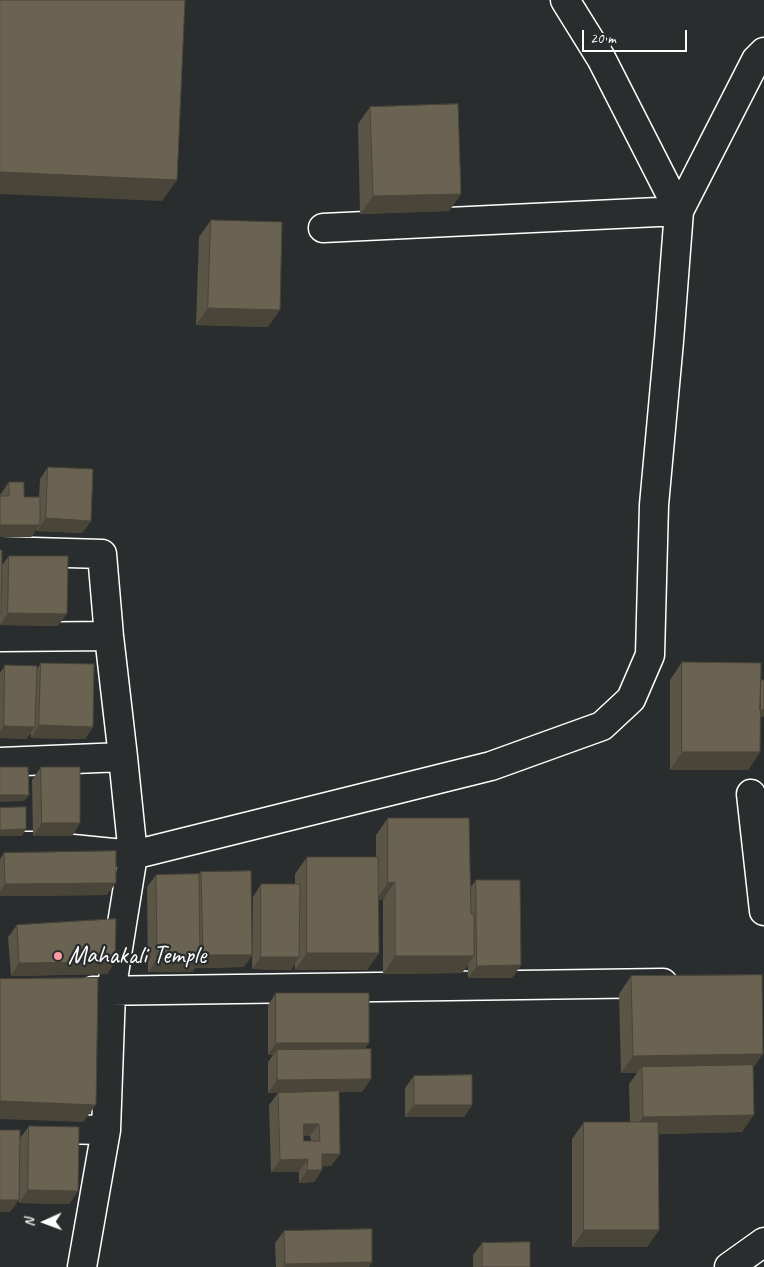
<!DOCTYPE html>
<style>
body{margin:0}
#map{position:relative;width:764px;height:1267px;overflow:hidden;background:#2a2d2e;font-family:Caveat,sans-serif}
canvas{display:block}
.north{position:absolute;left:20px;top:1197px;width:50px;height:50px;-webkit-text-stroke:4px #2a2d2e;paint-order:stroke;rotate:268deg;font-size:14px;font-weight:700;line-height:20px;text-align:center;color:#fff}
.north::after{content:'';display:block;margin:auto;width:18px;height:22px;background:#fff;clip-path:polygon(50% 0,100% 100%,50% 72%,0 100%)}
.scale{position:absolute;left:582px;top:30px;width:105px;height:22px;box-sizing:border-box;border:2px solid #fff;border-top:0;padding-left:6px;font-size:15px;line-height:18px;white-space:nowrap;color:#fff;-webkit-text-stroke:4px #2a2d2e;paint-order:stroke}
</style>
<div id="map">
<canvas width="764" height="1267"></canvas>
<div class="north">N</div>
<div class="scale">20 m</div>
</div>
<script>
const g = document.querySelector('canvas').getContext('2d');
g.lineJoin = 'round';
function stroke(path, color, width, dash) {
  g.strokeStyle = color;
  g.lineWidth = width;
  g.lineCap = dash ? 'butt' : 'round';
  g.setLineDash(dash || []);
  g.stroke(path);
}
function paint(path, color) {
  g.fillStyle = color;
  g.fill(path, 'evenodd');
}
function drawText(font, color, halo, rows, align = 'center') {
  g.font = font + ' Caveat,sans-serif';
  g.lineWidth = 4.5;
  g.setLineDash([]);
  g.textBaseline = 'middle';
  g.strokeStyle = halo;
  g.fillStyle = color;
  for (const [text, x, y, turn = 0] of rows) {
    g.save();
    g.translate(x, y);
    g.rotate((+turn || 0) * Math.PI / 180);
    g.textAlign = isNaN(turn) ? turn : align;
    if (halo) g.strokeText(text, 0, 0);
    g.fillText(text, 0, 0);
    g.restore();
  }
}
const minor = new Path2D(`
 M 323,228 L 679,211 L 601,58 L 565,0
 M 0,551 L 102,554 L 109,636 L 123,757 L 133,855 L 111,992 L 106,1130 L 82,1267
 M 0,637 L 109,636
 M 0,762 L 123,757
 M 751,794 L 764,911
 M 0,846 L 43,846 L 133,855 L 491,766 L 602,726 L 631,699 L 650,655 L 654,505 L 669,341 L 679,211 L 756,60 L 764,52
 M 93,991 L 663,983
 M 0,1128 L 106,1130
 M 729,1267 L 764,1242`);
const wall = new Path2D(`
 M 370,107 L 461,194 L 449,211 L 360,214 L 358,124 Z
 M 211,220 L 268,327 L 196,325 L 199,237 Z
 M 48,467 L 91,521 L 82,533 L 37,531 L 37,529 L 31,537 L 0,537 L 0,495 L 9,482 L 24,497 L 39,497 L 40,479 Z
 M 0,550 L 2,565 L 9,556 L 58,626 L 0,625 Z
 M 682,662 L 760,717 L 760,752 L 748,770 L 670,770 L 670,680 Z
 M 41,663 L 93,727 L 85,739 L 31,738 L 31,733 L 26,739 L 0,738 L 0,673 L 5,665 L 37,669 Z
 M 41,767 L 80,823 L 72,836 L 33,836 L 32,780 Z
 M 388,818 L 470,888 L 476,880 L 521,965 L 512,978 L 468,978 L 468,965 L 462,973 L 383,974 L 383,900 L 378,900 L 379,953 L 367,970 L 295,970 L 295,963 L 291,970 L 252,969 L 253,897 L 261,884 L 295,884 L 295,874 L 307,857 L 376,857 L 376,835 Z
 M 4,853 L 107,895 L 0,896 L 0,859 Z
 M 201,872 L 252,955 L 244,967 L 195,968 L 192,972 L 148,972 L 147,887 L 156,875 L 199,874 Z
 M 17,925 L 115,962 L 107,974 L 11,976 L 8,937 Z
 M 631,976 L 753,1068 L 742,1132 L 659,1134 L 659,1230 L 647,1247 L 572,1247 L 572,1139 L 584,1122 L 630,1122 L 629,1084 L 637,1073 L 621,1073 L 619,994 Z
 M 276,993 L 369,1043 L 364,1049 L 362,1092 L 339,1092 L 340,1154 L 331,1166 L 322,1166 L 322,1170 L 314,1182 L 299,1183 L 299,1172 L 271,1172 L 269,1105 L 278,1093 L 268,1093 L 268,1062 L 273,1055 L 268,1055 L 268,1005 ZM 304,1136 L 310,1136 L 311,1141 L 304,1141 Z
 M 414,1076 L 472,1105 L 464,1117 L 405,1117 L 405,1088 Z
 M 29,1126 L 78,1191 L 69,1204 L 19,1203 L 20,1138 Z
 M 284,1231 L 369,1267 L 276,1267 L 275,1243 Z
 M 482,1243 L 530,1267 L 473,1267 L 473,1255 Z`);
const shadedWall = new Path2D(`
 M 0,172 L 177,180 L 162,201 L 0,194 Z
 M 461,194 L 449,211 L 360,214 L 373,196 Z
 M 208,308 L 280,310 L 268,327 L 196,325 Z
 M 46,518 L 91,521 L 82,533 L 37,531 Z
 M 0,525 L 40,525 L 31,537 L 0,537 Z
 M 8,613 L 67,614 L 58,626 L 0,625 Z
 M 759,710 L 764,710 L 764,717 L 755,717 Z
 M 39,725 L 93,727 L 85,739 L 31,738 Z
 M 4,726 L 35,727 L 26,739 L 0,738 L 0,732 Z
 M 682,752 L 760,752 L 748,770 L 670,770 Z
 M 0,795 L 29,795 L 24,801 L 0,802 Z
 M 42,823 L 80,823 L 72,836 L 33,836 Z
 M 26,829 L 22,836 L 0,836 L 0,830 Z
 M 395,882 L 383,900 L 376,900 L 388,883 Z
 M 116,883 L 107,895 L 0,896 L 0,891 L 5,884 Z
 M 307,953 L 379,953 L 367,970 L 295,970 Z
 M 203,955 L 252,955 L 244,967 L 195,968 L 192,972 L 148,972 L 157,960 L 199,960 Z
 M 395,956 L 474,956 L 462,973 L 383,974 Z
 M 261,957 L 299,957 L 291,970 L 252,969 Z
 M 115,962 L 107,974 L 11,976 L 19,963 Z
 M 521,965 L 512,978 L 468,978 L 477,966 Z
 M 276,1043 L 369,1043 L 360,1055 L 277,1050 L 273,1055 L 268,1055 Z
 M 763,1054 L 751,1071 L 642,1067 L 637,1073 L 621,1073 L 633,1056 Z
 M 371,1079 L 362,1092 L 268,1093 L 277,1080 Z
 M 0,1101 L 96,1105 L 83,1122 L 0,1119 Z
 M 414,1105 L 472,1105 L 464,1117 L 405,1117 Z
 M 754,1115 L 742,1132 L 631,1135 L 643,1117 Z
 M 304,1124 L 319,1124 L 310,1136 L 295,1136 Z
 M 322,1154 L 340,1154 L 331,1166 L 313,1167 Z
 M 308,1159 L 299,1172 L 271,1172 L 280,1160 Z
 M 307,1170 L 322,1170 L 314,1182 L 299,1183 Z
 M 28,1190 L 78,1191 L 69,1204 L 19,1203 Z
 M 0,1200 L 19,1200 L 10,1212 L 0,1212 Z
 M 584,1230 L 659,1230 L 647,1247 L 572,1247 Z
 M 372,1262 L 369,1267 L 282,1267 L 285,1264 Z`);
const building = new Path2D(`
 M 0,0 L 185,0 L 177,180 L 0,172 Z
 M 458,104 L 461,194 L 373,196 L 370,107 Z
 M 211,220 L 282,222 L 280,310 L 208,308 Z
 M 48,467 L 93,469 L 91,521 L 46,518 Z
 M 9,482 L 24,482 L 24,497 L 40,497 L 40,525 L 0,525 L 0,496 L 9,496 Z
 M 0,550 L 2,550 L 1,614 L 0,614 Z
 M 9,556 L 68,556 L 67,614 L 8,613 Z
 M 682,662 L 761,663 L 760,752 L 682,752 Z
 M 41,663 L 94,664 L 93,727 L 39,725 Z
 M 5,665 L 37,666 L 35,727 L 4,726 Z
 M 761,680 L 764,680 L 764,710 L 760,710 Z
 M 0,767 L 28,767 L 29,795 L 0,795 Z
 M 41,767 L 80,767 L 80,823 L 42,823 Z
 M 26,807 L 26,829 L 0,830 L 0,808 Z
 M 388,818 L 469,818 L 471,914 L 474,914 L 474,956 L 395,956 L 395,882 L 388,883 Z
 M 116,851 L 116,883 L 5,884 L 4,853 Z
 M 307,857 L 378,857 L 379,953 L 307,953 Z
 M 251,871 L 252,955 L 203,955 L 201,872 Z
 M 199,874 L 200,960 L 157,960 L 156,875 Z
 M 476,880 L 520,880 L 521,965 L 477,966 Z
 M 261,884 L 300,884 L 299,957 L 261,957 Z
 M 116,919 L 115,962 L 19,963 L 17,925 Z
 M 762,975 L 763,1054 L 633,1056 L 631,976 Z
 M 98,978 L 96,1105 L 0,1101 L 0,979 Z
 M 276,993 L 369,993 L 369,1043 L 276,1043 Z
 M 371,1049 L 371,1079 L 277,1080 L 277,1050 Z
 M 753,1065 L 754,1115 L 643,1117 L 642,1067 Z
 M 472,1075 L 472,1105 L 414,1105 L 414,1076 Z
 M 339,1091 L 340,1154 L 322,1154 L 322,1170 L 307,1170 L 308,1159 L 280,1160 L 278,1093 ZM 304,1124 L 319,1124 L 320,1141 L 304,1141 Z
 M 584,1122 L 658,1122 L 659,1230 L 584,1230 Z
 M 29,1126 L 79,1127 L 78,1191 L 28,1190 Z
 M 0,1130 L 20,1130 L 19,1200 L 0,1200 Z
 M 372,1229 L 372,1262 L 285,1264 L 284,1231 Z
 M 530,1242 L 530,1267 L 482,1267 L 482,1243 Z`);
const markers = [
 [58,956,5,"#ff9aa2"]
];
const poiNames = [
 ["Mahakali Temple",68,956]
];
stroke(minor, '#fff', 31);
stroke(minor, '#2a2d2e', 28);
paint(wall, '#5b5547');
paint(shadedWall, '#4a4539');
paint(building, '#6a6352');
stroke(building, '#4a4539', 1);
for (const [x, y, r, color] of markers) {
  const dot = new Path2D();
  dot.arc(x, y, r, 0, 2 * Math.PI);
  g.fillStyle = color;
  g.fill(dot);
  stroke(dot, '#2a2d2e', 2);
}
drawText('25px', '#fff', '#2a2d2e', poiNames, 'left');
</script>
